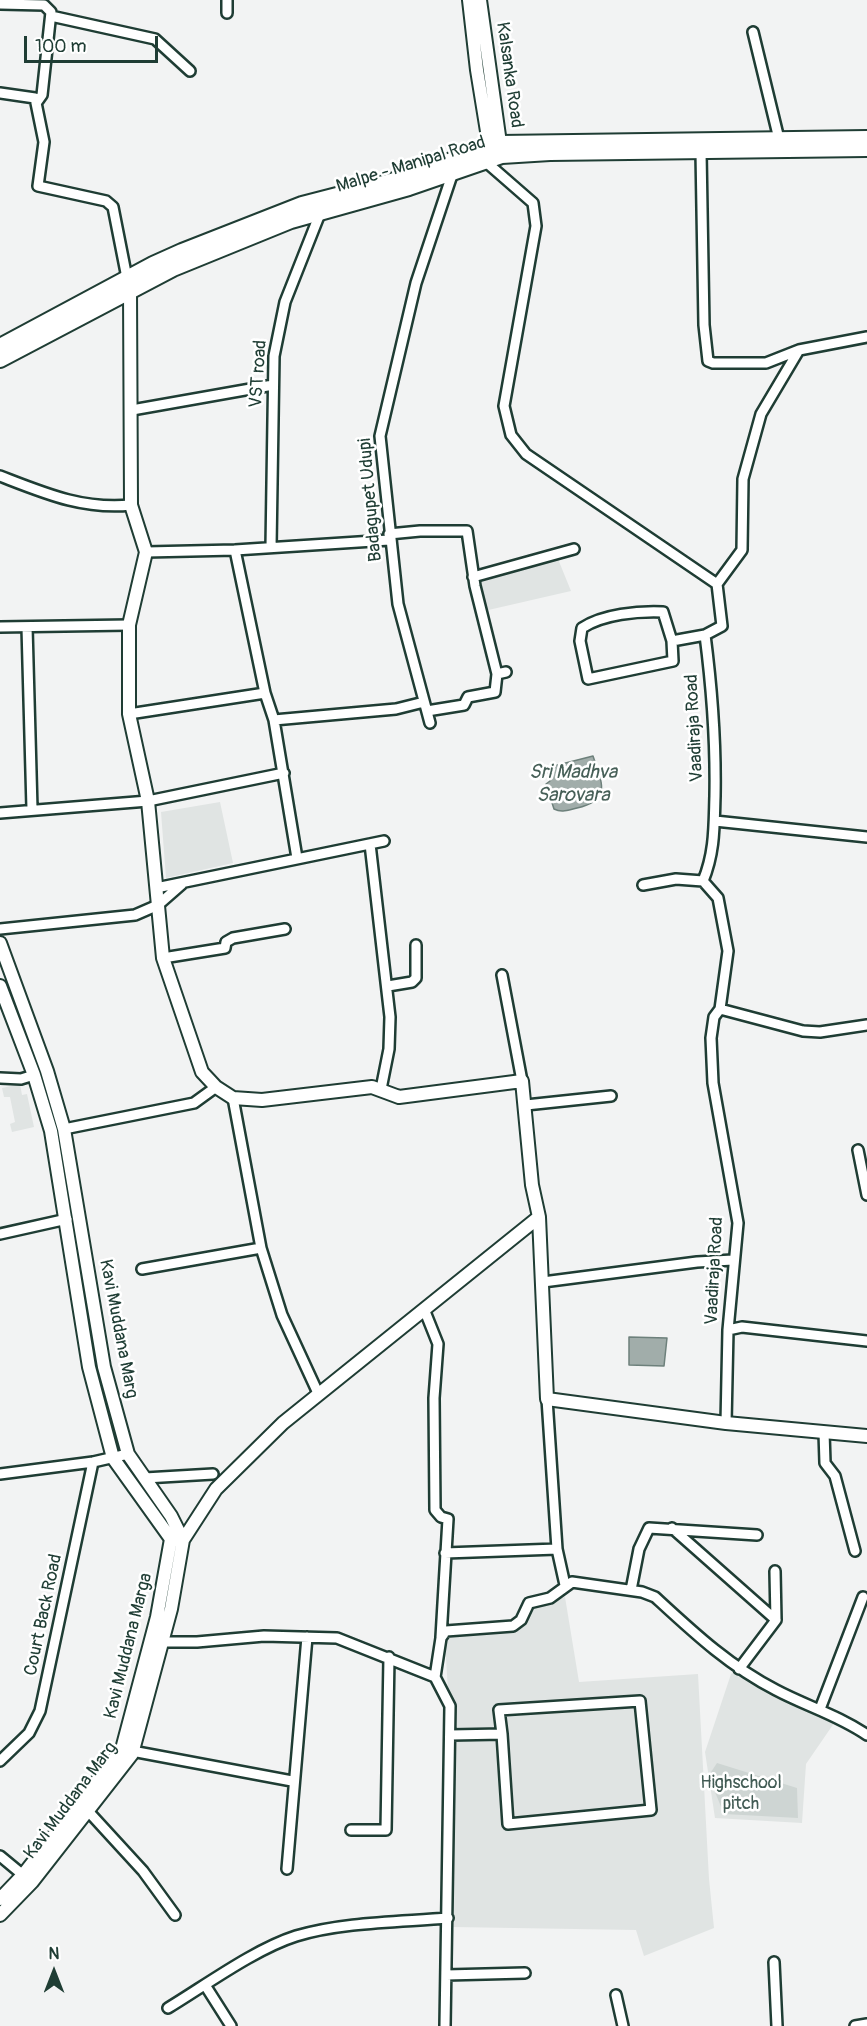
<!DOCTYPE html>
<style>
body{margin:0}
#map{position:relative;width:867px;height:2026px;overflow:hidden;background:#f2f3f3;font-family:Pangolin,sans-serif}
canvas{display:block}
.north{position:absolute;left:24px;top:1942px;width:60px;height:60px;-webkit-text-stroke:4px #fff;paint-order:stroke;rotate:0deg;font-size:16px;font-weight:700;line-height:24px;text-align:center;color:#1f3d34}
.north::after{content:'';display:block;margin:auto;width:21px;height:27px;background:#1f3d34;clip-path:polygon(50% 0,100% 100%,50% 72%,0 100%)}
.scale{position:absolute;left:24px;top:36px;width:134px;height:27px;box-sizing:border-box;border:3px solid #1f3d34;border-top:0;padding-left:8px;font-size:18px;line-height:21px;white-space:nowrap;color:#1f3d34;-webkit-text-stroke:4px #fff;paint-order:stroke}
</style>
<div id="map">
<canvas width="867" height="2026"></canvas>
<div class="north">N</div>
<div class="scale">100 m</div>
</div>
<script>
const g = document.querySelector('canvas').getContext('2d');
g.lineJoin = 'round';
function paint(path, color) {
  g.fillStyle = color;
  g.fill(path, 'evenodd');
}
function stroke(path, color, width, dash) {
  g.strokeStyle = color;
  g.lineWidth = width;
  g.lineCap = dash ? 'butt' : 'round';
  g.setLineDash(dash || []);
  g.stroke(path);
}
function drawText(font, color, halo, rows, align = 'center') {
  g.font = font + ' Pangolin,sans-serif';
  g.lineWidth = 5;
  g.setLineDash([]);
  g.textBaseline = 'middle';
  g.strokeStyle = halo;
  g.fillStyle = color;
  for (const [text, x, y, turn = 0] of rows) {
    g.save();
    g.translate(x, y);
    g.rotate((+turn || 0) * Math.PI / 180);
    g.textAlign = isNaN(turn) ? turn : align;
    if (halo) g.strokeText(text, 0, 0);
    g.fillText(text, 0, 0);
    g.restore();
  }
}
const built = new Path2D(`
 M 558,559 L 571,591 L 484,611 L 478,583 Z
 M 220,802 L 233,863 L 166,878 L 161,812 Z
 M 20,1084 L 22,1095 L 27,1094 L 34,1127 L 12,1132 L 10,1124 L 15,1122 L 10,1097 L 4,1097 L 2,1088 Z
 M 565,1597 L 579,1682 L 698,1674 L 709,1879 L 714,1928 L 644,1956 L 636,1930 L 453,1927 L 455,1730 L 448,1691 L 445,1642 L 451,1634 L 519,1628 L 536,1605 Z
 M 743,1668 L 841,1713 L 806,1764 L 802,1823 L 715,1818 L 705,1752 L 731,1674 Z`);
const green = new Path2D(`
 M 717,1763 L 797,1788 L 798,1818 L 724,1814 L 715,1792 L 711,1772 Z`);
const water = new Path2D(`
 M 593,756 C 602,783 612,800 577,808 C 568,810 562,813 554,809 L 546,784 L 550,781 L 546,768 Z
 M 629,1337 L 667,1338 L 664,1366 L 629,1365 Z`);
const minor = new Path2D(`
 M 0,4 L 44,5 L 51,12 L 42,95 L 37,102
 M 227,13 L 227,0
 M 51,16 L 155,39 L 190,71
 M 753,32 L 779,139
 M 0,93 L 35,98 L 44,142 L 38,186 L 106,201 L 113,207 L 127,278
 M 701,152 L 704,325 L 708,361 L 713,363 L 766,363 L 799,350 L 867,337
 M 486,162 L 533,203 L 536,226 L 504,406 L 511,435 L 526,454 L 717,584 L 722,626 L 705,635 C 712,689 716,741 715,796 C 714,826 715,852 703,881
 M 132,410 L 273,385
 M 0,476 C 44,493 83,510 131,505
 M 389,534 L 420,531 L 467,531 L 475,586 L 497,674 L 506,672
 M 271,547 L 274,356 L 285,302 L 321,211
 M 235,550 L 265,693 L 274,720 L 297,858
 M 146,552 L 235,550 L 389,540
 M 473,577 L 574,549
 M 717,584 L 742,550 L 743,479 L 761,414 L 799,350
 M 0,627 L 129,625
 M 27,627 L 32,809
 M 672,641 L 673,661 L 588,679 L 580,641 L 582,628 C 603,614 638,611 663,612 L 672,641 L 705,635
 M 427,711 L 464,705 L 468,697 L 495,692 L 497,674
 M 129,714 L 265,693
 M 274,720 L 396,709 L 424,702
 M 430,723 L 398,604 L 380,436 L 416,283 L 453,172
 M 0,813 L 148,801 L 284,773
 M 715,821 L 867,837
 M 370,844 L 390,1017 L 389,1049 L 381,1089
 M 703,881 L 718,898 L 728,951 L 720,1009 L 714,1017 L 711,1038 L 713,1083 L 738,1223 L 728,1330 L 726,1423
 M 643,885 L 676,879 L 703,881
 M 156,888 L 384,841
 M 0,929 L 135,915 L 158,905 L 182,884
 M 163,958 L 225,948 L 226,942 L 233,938 L 285,929
 M 502,975 L 522,1081
 M 388,986 L 412,982 L 416,978 L 416,945
 M 720,1009 L 803,1031 L 820,1032 L 867,1025
 M 0,1078 L 21,1079 L 34,1075
 M 233,1098 L 261,1248 L 282,1315 L 318,1393
 M 526,1105 L 611,1096
 M 64,1129 L 194,1103 L 216,1087
 M 858,1150 L 867,1195
 M 0,1234 L 67,1219
 M 142,1269 L 261,1248
 M 543,1282 L 697,1262 L 733,1260
 M 424,1309 L 438,1344 L 434,1398 L 435,1510 L 441,1517 L 448,1519 L 441,1637
 M 728,1330 L 742,1327 L 867,1341
 M 547,1399 L 557,1549 L 565,1585
 M 824,1432 L 825,1463 L 835,1476 L 855,1551
 M 0,1474 L 93,1462 L 128,1454
 M 145,1478 L 213,1474
 M 672,1528 L 776,1620 L 739,1669
 M 445,1553 L 557,1549
 M 775,1571 L 776,1620
 M 631,1590 L 639,1549 L 649,1528 L 757,1535
 M 163,1642 L 197,1642 L 264,1636 L 337,1638 L 435,1677
 M 820,1709 L 863,1597
 M 451,1735 L 502,1734 L 499,1710 L 640,1701 L 651,1810 L 508,1824 L 502,1734
 M 132,1751 L 292,1781
 M 0,1761 L 29,1733 L 40,1711 L 93,1462
 M 88,1811 L 143,1871 L 175,1915
 M 351,1830 L 386,1830 L 389,1657
 M 0,1856 L 23,1875
 M 287,1869 L 307,1637
 M 774,1962 L 777,2026
 M 446,1975 L 525,1973
 M 205,1985 L 231,2026
 M 616,1995 L 623,2026
 M 168,2008 C 206,1985 255,1949 296,1936 C 342,1922 400,1922 448,1918
 M 445,2026 L 450,1706 L 435,1677 L 441,1638 L 446,1631 L 513,1626 L 521,1620 L 529,1603 L 550,1598 L 572,1582 L 642,1592 L 655,1597 C 693,1632 729,1666 776,1690 C 806,1706 838,1715 867,1735
 M 855,2026 L 867,2024`);
const major = new Path2D(`
 M 469,0 L 477,70 L 491,156
 M 480,0 L 501,150
 M 130,291 L 131,505 L 146,552 L 129,625 L 129,714 L 148,801 L 163,958 L 202,1072 L 216,1087 L 233,1098 L 262,1100 L 372,1087 L 399,1097 L 522,1081 L 532,1185 L 539,1217 L 547,1399 L 726,1423 L 867,1436
 M 0,943 L 47,1071 L 64,1129 L 104,1367 L 128,1454 L 171,1516 L 183,1540 L 171,1609 L 132,1754 L 32,1882 L 0,1915
 M 0,986 L 34,1075 L 51,1131 L 89,1367 L 113,1458 L 171,1539
 M 178,1540 L 183,1540 L 216,1489 L 283,1423 L 539,1217
 M 0,1899 L 23,1875 L 122,1749 L 157,1617 L 171,1539`);
const highway = new Path2D(`
 M 0,346 L 153,264 L 182,251 L 302,204 L 391,181 L 500,143 L 867,138
 M 0,360 L 173,269 L 291,221 L 409,188 L 502,156 L 550,153 L 867,149`);
const streetNames = [
 ["Kalsanka Road",509,75,82],
 ["Malpe - Manipal Road",411,165,-17],
 ["VST road",259,374,-86],
 ["Badagupet Udupi",371,500,-95],
 ["Vaadiraja Road",695,728,-93],
 ["Vaadiraja Road",715,1271,-87],
 ["Kavi Muddana Marg",118,1329,79],
 ["Court Back Road",44,1615,-78],
 ["Kavi Muddana Marga",129,1646,-76],
 ["Kavi Muddana Marg",71,1801,-53]
];
const parkNames = [
 ["Highschool",741,1783],
 ["pitch",741,1804]
];
const waterNames = [
 ["Sri Madhva",573,773],
 ["Sarovara",573,796]
];
paint(built, '#e0e4e3');
paint(green, '#ced5d3');
paint(water, '#a1adaa');
stroke(water, '#6d807b', 1.5);
stroke(minor, '#1f3d34', 14);
stroke(major, '#1f3d34', 16);
stroke(highway, '#1f3d34', 18);
stroke(minor, '#fff', 9);
stroke(major, '#fff', 12);
stroke(highway, '#fff', 14);
drawText('18px', '#1f3d34', '#fff', streetNames);
drawText('18px', '#425b54', '#fff', parkNames);
drawText('italic 20px', '#465f57', '#fff', waterNames);
</script>
